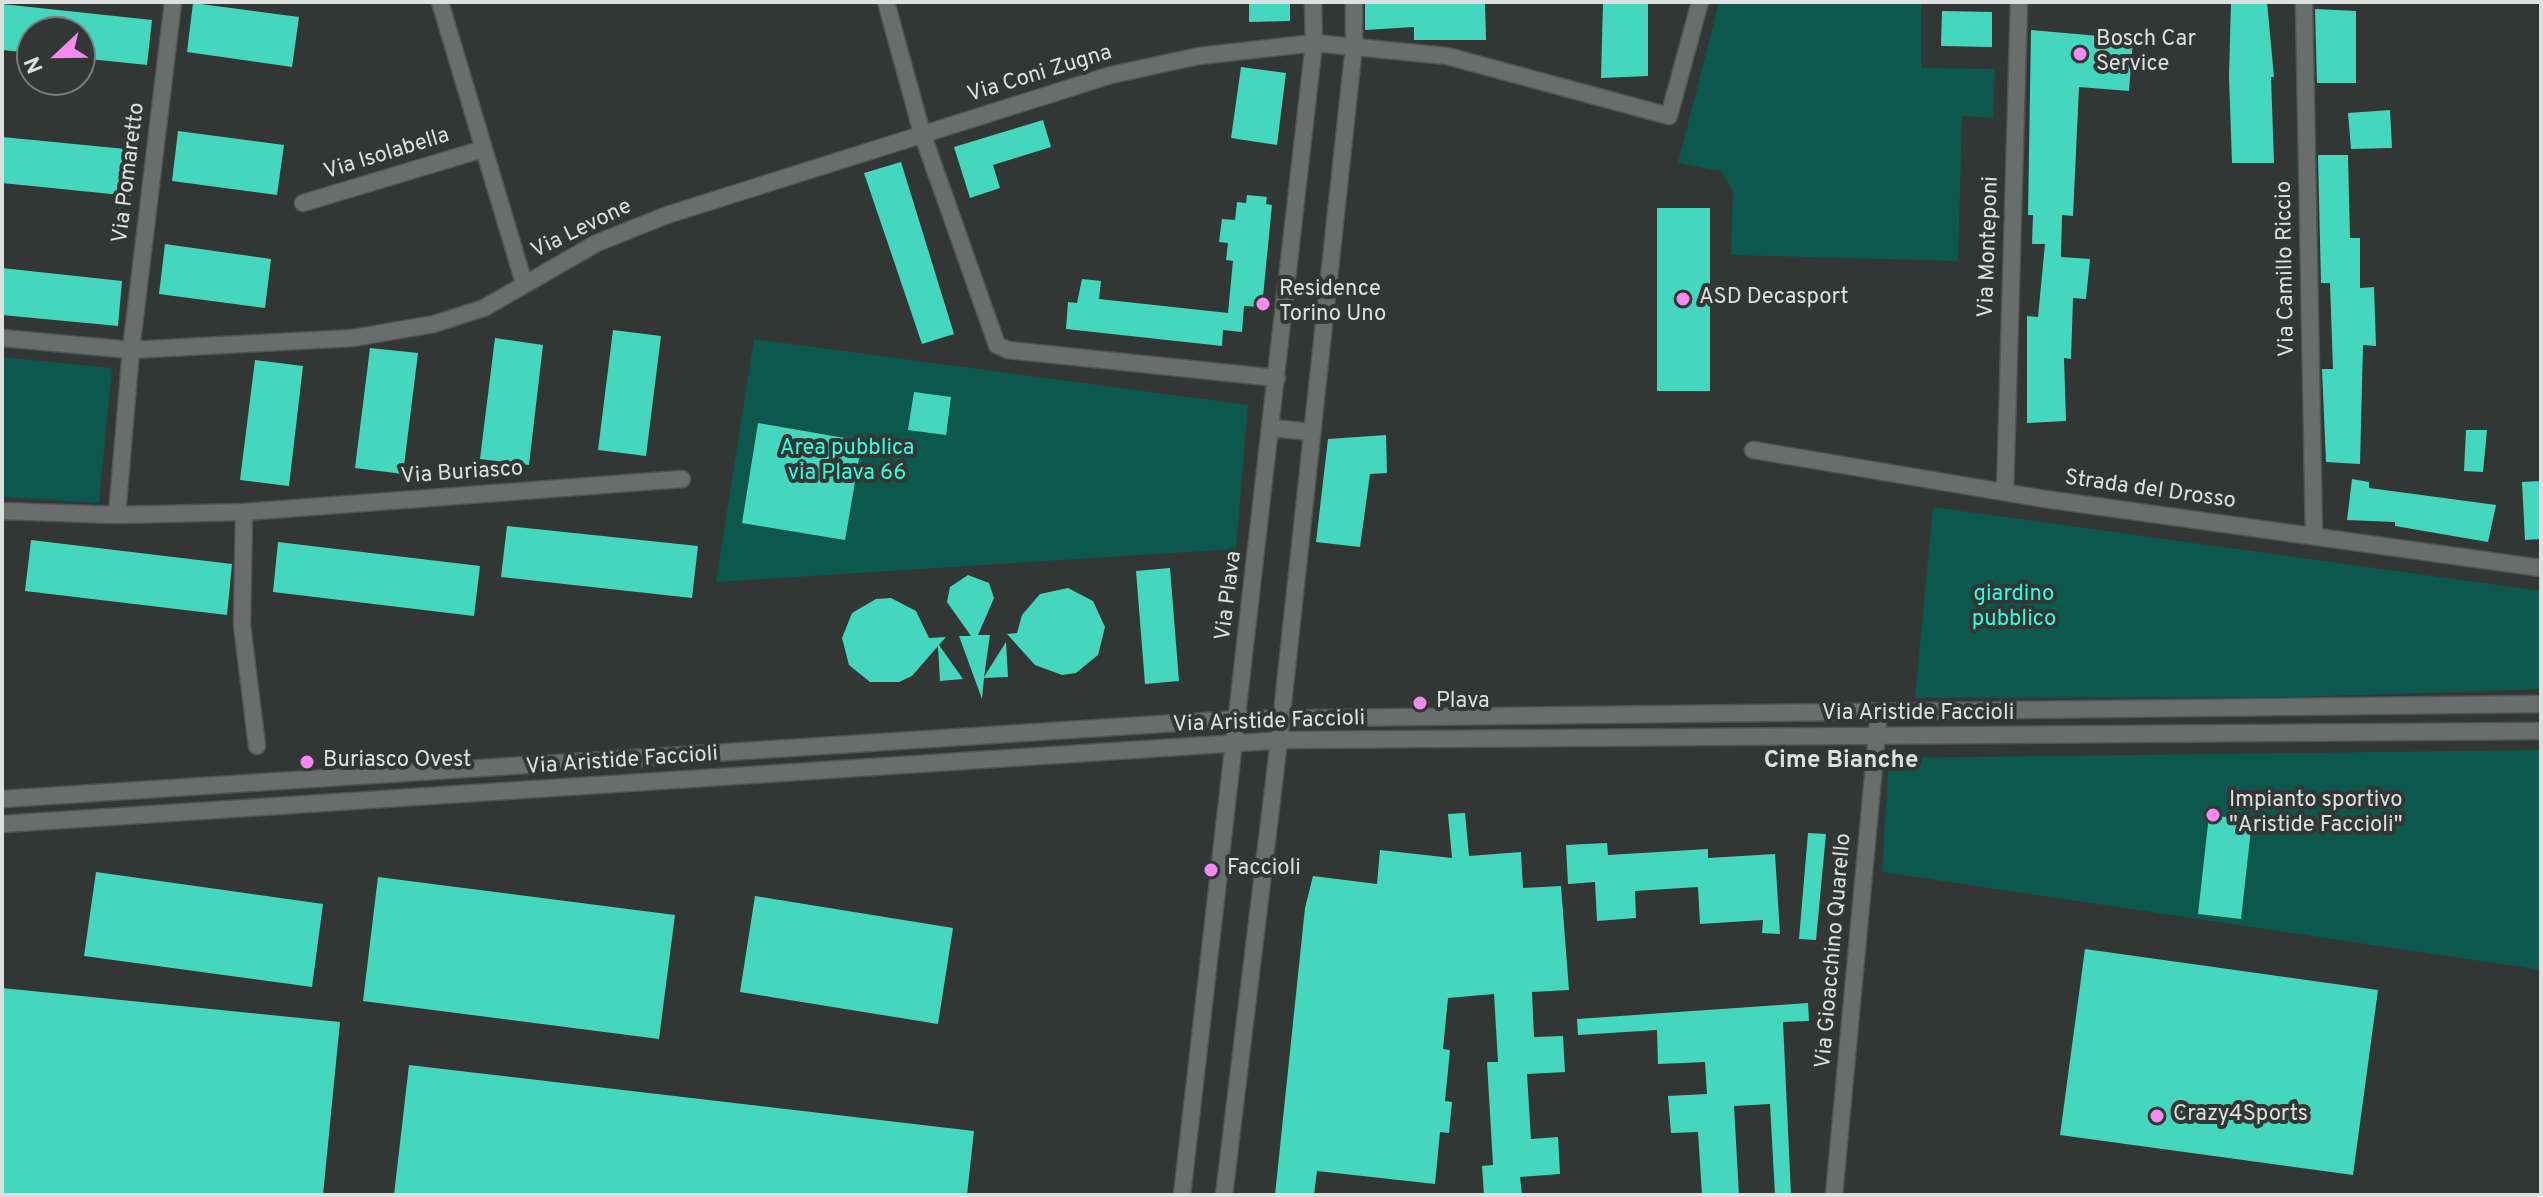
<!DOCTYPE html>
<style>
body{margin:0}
#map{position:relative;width:2543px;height:1197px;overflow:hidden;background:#323735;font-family:Overpass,sans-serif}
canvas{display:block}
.frame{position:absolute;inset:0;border:4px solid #dee0e0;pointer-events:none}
.north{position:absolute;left:16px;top:16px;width:80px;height:80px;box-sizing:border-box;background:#323735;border:2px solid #777b79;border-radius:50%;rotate:248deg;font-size:22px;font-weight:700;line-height:32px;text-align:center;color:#dee0e0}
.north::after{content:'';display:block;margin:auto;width:28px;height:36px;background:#f489f0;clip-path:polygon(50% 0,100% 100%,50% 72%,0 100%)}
</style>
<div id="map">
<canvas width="2543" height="1197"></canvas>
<div class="frame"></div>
<div class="north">N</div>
</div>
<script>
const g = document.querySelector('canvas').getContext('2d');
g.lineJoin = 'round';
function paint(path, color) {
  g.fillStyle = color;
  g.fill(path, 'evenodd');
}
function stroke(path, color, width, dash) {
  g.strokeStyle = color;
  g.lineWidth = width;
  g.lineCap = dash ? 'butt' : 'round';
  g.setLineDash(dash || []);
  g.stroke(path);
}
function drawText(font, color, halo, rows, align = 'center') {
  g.font = font + ' Overpass,sans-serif';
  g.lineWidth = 8;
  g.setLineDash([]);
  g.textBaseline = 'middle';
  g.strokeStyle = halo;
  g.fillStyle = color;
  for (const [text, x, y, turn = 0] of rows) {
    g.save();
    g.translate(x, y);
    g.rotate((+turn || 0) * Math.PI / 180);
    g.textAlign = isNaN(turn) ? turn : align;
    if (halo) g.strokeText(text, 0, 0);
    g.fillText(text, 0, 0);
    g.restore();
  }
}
const green = new Path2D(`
 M 1719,2 L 1921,2 L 1921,68 L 1995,69 L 1993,118 L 1962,116 L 1958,261 L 1731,255 L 1733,191 L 1721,171 L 1678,163 Z
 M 754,339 L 1248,405 L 1236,549 L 716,582 Z
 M 2,357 L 112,368 L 99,503 L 2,497 Z
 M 1933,507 L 2541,591 L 2541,689 L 2296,697 L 1915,698 Z
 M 2541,750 L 2541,970 L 1882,872 L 1889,758 Z`);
const building = new Path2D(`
 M 1249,2 L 1290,2 L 1290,21 L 1249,22 Z
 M 1365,2 L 1485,2 L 1486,40 L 1414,40 L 1414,27 L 1365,30 Z
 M 1648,2 L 1648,76 L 1601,78 L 1603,3 Z
 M 2231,2 L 2267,2 L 2274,77 L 2271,77 L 2274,163 L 2232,163 L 2229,76 Z
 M 193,3 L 299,17 L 292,67 L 187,52 Z
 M 2,4 L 152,20 L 147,65 L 80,58 L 80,32 L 32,32 L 32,53 L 2,50 Z
 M 2315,9 L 2356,11 L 2356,83 L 2317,83 Z
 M 1942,11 L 1992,12 L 1992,47 L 1941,46 Z
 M 2031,30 L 2133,39 L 2129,91 L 2079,87 L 2073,216 L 2062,215 L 2061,257 L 2090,259 L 2086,299 L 2073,298 L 2071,359 L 2064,358 L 2066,421 L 2027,423 L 2027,316 L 2038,317 L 2045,244 L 2032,244 L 2033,215 L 2028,215 Z
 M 1241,67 L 1286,73 L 1277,145 L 1231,138 Z
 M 2390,110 L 2392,148 L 2351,149 L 2348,113 Z
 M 1043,120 L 1051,147 L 993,165 L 1000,188 L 970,198 L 954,147 Z
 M 178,131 L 284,145 L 277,195 L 172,181 Z
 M 2,137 L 136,150 L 131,196 L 2,183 Z
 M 2318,155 L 2348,155 L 2350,238 L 2360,238 L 2360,288 L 2374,287 L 2376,346 L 2363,345 L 2360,464 L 2326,462 L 2322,369 L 2333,369 L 2330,283 L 2321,283 Z
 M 901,162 L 954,334 L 922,344 L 864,173 Z
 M 1247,195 L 1267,197 L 1266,204 L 1272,205 L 1262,307 L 1244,306 L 1242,332 L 1223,330 L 1222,346 L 1066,329 L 1068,302 L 1077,303 L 1082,279 L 1101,281 L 1099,299 L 1228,313 L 1233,261 L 1226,260 L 1228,243 L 1219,242 L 1222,219 L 1235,220 L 1237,202 L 1246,203 Z
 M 1657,208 L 1710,208 L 1710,391 L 1657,391 Z
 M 165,244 L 271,259 L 265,308 L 159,294 Z
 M 2,268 L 122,281 L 118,326 L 2,315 Z
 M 613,330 L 661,336 L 646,456 L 598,450 Z
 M 495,338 L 543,345 L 529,465 L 480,459 Z
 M 370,348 L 418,353 L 403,474 L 355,468 Z
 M 255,360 L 303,366 L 289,486 L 240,480 Z
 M 914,392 L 951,397 L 946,435 L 908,430 Z
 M 758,423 L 862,441 L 845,540 L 742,523 Z
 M 2466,430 L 2487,430 L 2483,472 L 2464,471 Z
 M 1386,435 L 1387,473 L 1370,474 L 1360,547 L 1316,542 L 1328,439 Z
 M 2352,479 L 2369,482 L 2369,488 L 2496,505 L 2488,542 L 2395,526 L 2395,522 L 2347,520 Z
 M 2541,481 L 2541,539 L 2525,540 L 2522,482 Z
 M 507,526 L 698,546 L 692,598 L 501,577 Z
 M 31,540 L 232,564 L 227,615 L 25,591 Z
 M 278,542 L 480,566 L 474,616 L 273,592 Z
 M 1170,568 L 1179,681 L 1145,684 L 1136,571 Z
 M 968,575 L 989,583 L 994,598 L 978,635 L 990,635 L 984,677 L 1006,642 L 1008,677 L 984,678 L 982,699 L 959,636 L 971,636 L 947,602 L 950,587 Z
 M 1068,588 L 1093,601 L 1105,627 L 1098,655 L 1076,673 L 1062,675 L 1035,665 L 1007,634 L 1017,633 L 1022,615 L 1040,594 Z
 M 891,598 L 916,611 L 929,638 L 946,637 L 939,645 L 963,679 L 940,681 L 938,646 L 912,676 L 899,682 L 870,682 L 849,665 L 842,638 L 852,613 L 876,599 Z
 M 1465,813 L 1469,856 L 1521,852 L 1523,888 L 1561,886 L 1569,990 L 1532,992 L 1534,1037 L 1563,1036 L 1565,1072 L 1527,1074 L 1531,1139 L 1558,1137 L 1560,1174 L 1520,1177 L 1522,1195 L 1484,1195 L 1482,1166 L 1493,1165 L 1487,1062 L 1498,1062 L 1494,994 L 1448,998 L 1443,1049 L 1450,1050 L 1445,1101 L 1452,1102 L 1449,1133 L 1440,1132 L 1435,1184 L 1317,1171 L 1314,1195 L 1275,1195 L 1305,908 L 1313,876 L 1377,884 L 1380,850 L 1452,858 L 1448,814 Z
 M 2209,815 L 2252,820 L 2241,919 L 2198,914 Z
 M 1808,833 L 1826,834 L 1816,940 L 1799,939 Z
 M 1607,843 L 1608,855 L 1708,849 L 1708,858 L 1775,854 L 1780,934 L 1762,933 L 1763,920 L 1700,924 L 1698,887 L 1635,891 L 1636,918 L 1597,921 L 1595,882 L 1568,884 L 1566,845 Z
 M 96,872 L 323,904 L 312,987 L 84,956 Z
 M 378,877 L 675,915 L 659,1039 L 363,1001 Z
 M 755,896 L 953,928 L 938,1024 L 740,992 Z
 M 2085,949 L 2378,990 L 2353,1175 L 2060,1135 Z
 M 2,988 L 340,1022 L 323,1195 L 2,1195 Z
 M 1808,1003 L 1809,1021 L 1783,1022 L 1791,1195 L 1775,1195 L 1770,1104 L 1734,1106 L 1739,1195 L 1702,1195 L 1698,1132 L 1671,1133 L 1668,1096 L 1707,1094 L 1705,1062 L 1658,1064 L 1657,1030 L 1578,1035 L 1577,1019 Z
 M 409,1065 L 974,1131 L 967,1195 L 394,1195 Z`);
const minor = new Path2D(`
 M 440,2 L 524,283
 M 886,2 L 922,133 L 997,345 L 1008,350 L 1277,378
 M 2304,2 L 2314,536
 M 303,203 L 483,149
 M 2,338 L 131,350 L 353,338 L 434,324 L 484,308 L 597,243 L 667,215 L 1111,75 L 1199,56 L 1314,43 L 1447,56 L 1669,116 L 1700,2
 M 1271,428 L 1312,432
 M 1753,450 L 2045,499 L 2541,568
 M 2005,492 L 2019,2
 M 2,511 L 117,515 L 244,512 L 682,479
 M 244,512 L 242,625 L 257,746
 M 117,515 L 131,350 L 173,2
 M 2,799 L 1238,719 L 2541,704
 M 2,824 L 1285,740 L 2541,731
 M 1182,1195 L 1314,43 L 1313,2
 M 1224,1195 L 1279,741 L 1354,46 L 1354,2
 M 1834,1195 L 1879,712`);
const markers = [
 [2080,54,8,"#f489f0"],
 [1683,299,8,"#f489f0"],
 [1263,304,8,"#f489f0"],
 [1420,703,8,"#f489f0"],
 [307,762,8,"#f489f0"],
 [2213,815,8,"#f489f0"],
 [1211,870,8,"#f489f0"],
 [2157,1116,8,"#f489f0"]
];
const poiNames = [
 ["Bosch Car",2096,41],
 ["Service",2096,66],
 ["Residence",1279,291],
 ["Torino Uno",1279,316],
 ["ASD Decasport",1699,299],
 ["Plava",1436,703],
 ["Buriasco Ovest",323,762],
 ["Impianto sportivo",2229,802],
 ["\"Aristide Faccioli\"",2229,827],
 ["Faccioli",1227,870],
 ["Crazy4Sports",2173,1116]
];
const streetNames = [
 ["Via Coni Zugna",1040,75,-17],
 ["Via Isolabella",387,155,-17],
 ["Via Pomaretto",130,173,-83],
 ["Via Levone",582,230,-26],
 ["Via Monteponi",1990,247,-88],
 ["Via Camillo Riccio",2287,269,-91],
 ["Via Buriasco",462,474,-4],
 ["Strada del Drosso",2150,491,8],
 ["Via Plava",1230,596,-83],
 ["Via Aristide Faccioli",1918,715],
 ["Via Aristide Faccioli",1269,723,-2],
 ["Via Aristide Faccioli",622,762,-4],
 ["Via Gioacchino Quarello",1835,951,-85]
];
const parkNames = [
 ["Area pubblica",847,450],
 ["via Plava 66",847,475],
 ["giardino",2014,596],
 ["pubblico",2014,621]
];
const neighbourhoodNames = [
 ["Cime Bianche",1841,762]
];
paint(green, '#0d584c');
paint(building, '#45d7be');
stroke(minor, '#515454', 19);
stroke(minor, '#696e6d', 16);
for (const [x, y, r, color] of markers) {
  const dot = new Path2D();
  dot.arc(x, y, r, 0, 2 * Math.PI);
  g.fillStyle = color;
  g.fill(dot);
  stroke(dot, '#323735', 3);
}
drawText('22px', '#dee0e0', '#323735', poiNames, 'left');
drawText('22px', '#dee0e0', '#323735', streetNames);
drawText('22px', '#2fffdf', '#323735', parkNames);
drawText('bold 24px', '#dee0e0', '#323735', neighbourhoodNames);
</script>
